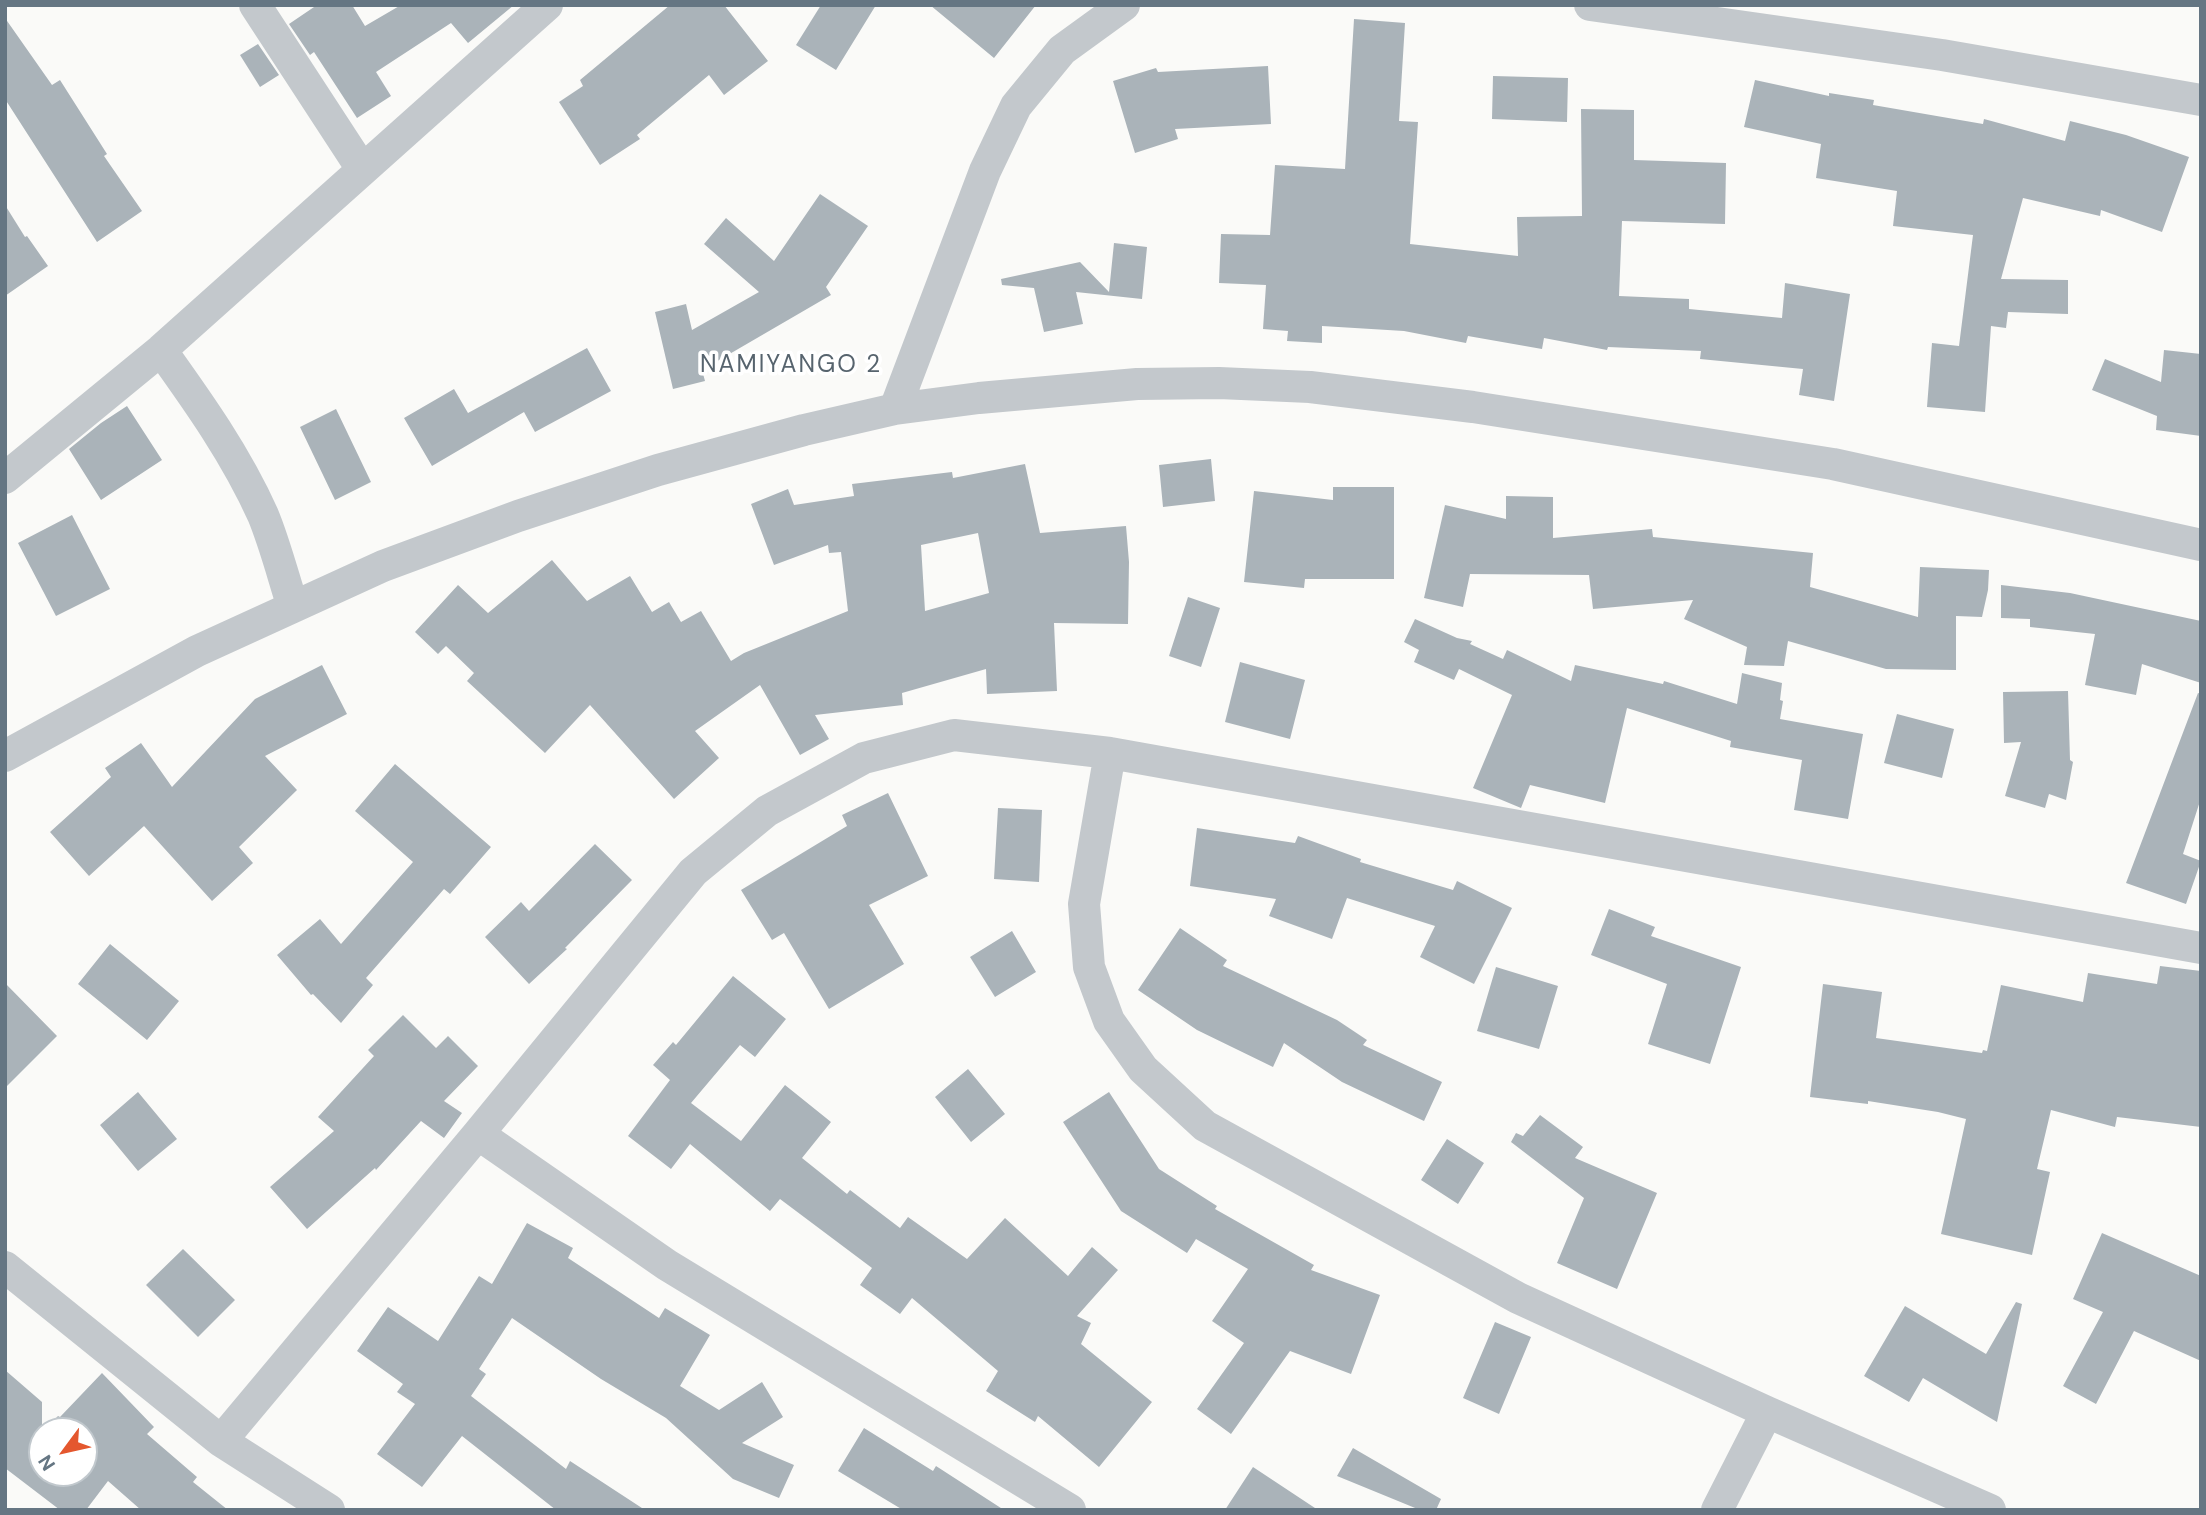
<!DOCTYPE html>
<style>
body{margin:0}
#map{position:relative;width:2206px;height:1515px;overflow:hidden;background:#fafaf8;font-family:"DM Sans",sans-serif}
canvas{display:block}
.frame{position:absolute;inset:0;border:7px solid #657683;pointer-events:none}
.north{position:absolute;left:28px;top:1417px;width:70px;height:70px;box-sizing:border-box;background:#fff;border:2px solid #c1c8cd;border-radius:50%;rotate:237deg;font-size:19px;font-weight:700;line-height:28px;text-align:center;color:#657683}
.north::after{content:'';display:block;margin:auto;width:24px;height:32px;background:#e4572e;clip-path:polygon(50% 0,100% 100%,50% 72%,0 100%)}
</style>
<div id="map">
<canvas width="2206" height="1515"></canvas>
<div class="frame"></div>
<div class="north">N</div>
</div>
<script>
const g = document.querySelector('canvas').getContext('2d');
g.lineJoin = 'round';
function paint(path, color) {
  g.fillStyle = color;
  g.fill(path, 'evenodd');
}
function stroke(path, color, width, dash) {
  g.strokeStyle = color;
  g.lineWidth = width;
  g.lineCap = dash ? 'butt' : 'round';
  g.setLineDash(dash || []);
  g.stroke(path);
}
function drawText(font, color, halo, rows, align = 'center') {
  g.font = font + ' "DM Sans",sans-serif';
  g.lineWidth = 7;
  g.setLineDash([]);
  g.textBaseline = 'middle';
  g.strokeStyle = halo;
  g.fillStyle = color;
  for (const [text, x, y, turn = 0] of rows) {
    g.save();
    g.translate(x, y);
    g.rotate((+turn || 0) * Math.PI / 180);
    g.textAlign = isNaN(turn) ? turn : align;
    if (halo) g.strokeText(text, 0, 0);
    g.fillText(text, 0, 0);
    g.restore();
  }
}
const building = new Path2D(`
 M 317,5 L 352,5 L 365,26 L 401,5 L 514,5 L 468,43 L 451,23 L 376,72 L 391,96 L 357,118 L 314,52 L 310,55 L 289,24 Z
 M 670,5 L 724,5 L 768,61 L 724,95 L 709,75 L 637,135 L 640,139 L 600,165 L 559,102 L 583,86 L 580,80 Z
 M 821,5 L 876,5 L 836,70 L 796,45 Z
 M 930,5 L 1036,5 L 994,58 Z
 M 5,18 L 52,85 L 60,80 L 107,154 L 104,156 L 142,211 L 97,242 L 5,99 Z
 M 1354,19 L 1405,23 L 1399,121 L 1418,122 L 1410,244 L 1518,256 L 1517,217 L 1582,216 L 1581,109 L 1634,110 L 1634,160 L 1726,163 L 1725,224 L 1622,221 L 1619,296 L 1689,299 L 1689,309 L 1782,318 L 1785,283 L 1850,294 L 1834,401 L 1799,395 L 1803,369 L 1700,359 L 1701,351 L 1608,347 L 1607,350 L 1544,338 L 1542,349 L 1468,336 L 1466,343 L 1404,331 L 1322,326 L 1322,343 L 1287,341 L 1288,331 L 1263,329 L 1266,285 L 1219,283 L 1221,234 L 1270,235 L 1275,165 L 1345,169 Z
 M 258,44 L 279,75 L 260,87 L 240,55 Z
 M 1268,66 L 1271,124 L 1175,129 L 1178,139 L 1135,153 L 1113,81 L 1156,68 L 1158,72 Z
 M 1493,76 L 1568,78 L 1567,122 L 1492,119 Z
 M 1755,80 L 1829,96 L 1829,93 L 1874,100 L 1873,105 L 1983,124 L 1984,119 L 2065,141 L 2070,121 L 2126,135 L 2189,157 L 2162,232 L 2101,210 L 2100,216 L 2023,198 L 2001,279 L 2068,280 L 2068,314 L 2008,312 L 2006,328 L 1991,326 L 1985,412 L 1927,407 L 1932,343 L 1959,346 L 1973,235 L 1893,226 L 1897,191 L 1816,178 L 1821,144 L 1744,127 Z
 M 820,194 L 868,226 L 826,287 L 831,295 L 702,370 L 705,381 L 673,389 L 655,312 L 686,304 L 692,330 L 759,292 L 704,244 L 726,218 L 774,261 Z
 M 5,205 L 25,237 L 27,236 L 48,266 L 5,296 Z
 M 1114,243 L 1147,247 L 1142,299 L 1076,292 L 1083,324 L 1044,332 L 1034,288 L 1002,285 L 1001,279 L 1080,262 L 1109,292 Z
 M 587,348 L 611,391 L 535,432 L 524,412 L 432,466 L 404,418 L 454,389 L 468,413 Z
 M 2164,350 L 2201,354 L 2201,436 L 2156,430 L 2157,416 L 2092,390 L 2105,359 L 2161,382 Z
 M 127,406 L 162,460 L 101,500 L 69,449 L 101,423 Z
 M 336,409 L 371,482 L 335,500 L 300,427 Z
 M 1211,459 L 1215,501 L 1163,507 L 1159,465 Z
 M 1025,464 L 1040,533 L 1126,526 L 1129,562 L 1128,624 L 1054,623 L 1057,691 L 987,694 L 986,669 L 902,693 L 903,705 L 815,715 L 829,739 L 800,755 L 760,685 L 695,731 L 719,758 L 674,799 L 590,705 L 545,753 L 467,681 L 474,673 L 446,646 L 438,654 L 415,632 L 458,585 L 488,613 L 552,560 L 587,601 L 630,576 L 652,612 L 669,602 L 681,622 L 701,611 L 731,661 L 744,653 L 848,611 L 841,552 L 829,553 L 828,545 L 774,565 L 751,504 L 788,489 L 794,505 L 854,496 L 852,484 L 952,472 L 953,478 ZM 978,533 L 989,593 L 925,611 L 921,545 Z
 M 1333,487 L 1394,487 L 1394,579 L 1305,579 L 1304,588 L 1244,582 L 1254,491 L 1333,500 Z
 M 1506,496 L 1553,497 L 1553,538 L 1652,529 L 1653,537 L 1813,553 L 1810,587 L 1918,617 L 1920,567 L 1989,570 L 1988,590 L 1982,617 L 1956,616 L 1956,670 L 1886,669 L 1788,641 L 1784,666 L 1744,665 L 1747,647 L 1684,619 L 1693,600 L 1593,609 L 1589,575 L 1470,574 L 1463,607 L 1424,598 L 1445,505 L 1506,519 Z
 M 72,515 L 110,589 L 56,616 L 18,543 Z
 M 2001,585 L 2070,593 L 2201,621 L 2201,683 L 2142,664 L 2136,695 L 2085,685 L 2095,634 L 2030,627 L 2030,619 L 2001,618 Z
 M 1188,597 L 1220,608 L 1201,667 L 1169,656 Z
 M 1415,619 L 1457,638 L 1472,641 L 1470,644 L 1503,659 L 1507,650 L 1571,681 L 1575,665 L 1663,684 L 1664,681 L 1737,704 L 1742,673 L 1782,683 L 1780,700 L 1783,701 L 1780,719 L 1863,734 L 1848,819 L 1794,810 L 1802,760 L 1730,747 L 1731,741 L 1627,708 L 1605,803 L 1530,785 L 1521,808 L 1473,788 L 1512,695 L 1459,669 L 1454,680 L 1414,662 L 1419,650 L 1404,642 Z
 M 1240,662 L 1305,680 L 1290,739 L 1225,722 Z
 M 322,665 L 347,714 L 265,756 L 297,790 L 239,847 L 253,863 L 212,901 L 144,826 L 89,876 L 50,832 L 111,777 L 105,768 L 141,743 L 172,787 L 255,699 Z
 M 2068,691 L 2070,760 L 2073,762 L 2066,800 L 2049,794 L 2045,808 L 2005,796 L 2021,742 L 2004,743 L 2003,692 Z
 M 2198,693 L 2201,694 L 2201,798 L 2183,854 L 2201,861 L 2186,904 L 2126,883 Z
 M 1897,714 L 1954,729 L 1942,778 L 1884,763 Z
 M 395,764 L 491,847 L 450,894 L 444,889 L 366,978 L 373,985 L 341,1023 L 313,994 L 311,995 L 277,955 L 320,919 L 341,944 L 413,862 L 355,811 Z
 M 888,793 L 928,876 L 869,905 L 904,964 L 829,1009 L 784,933 L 772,940 L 741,890 L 847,826 L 842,815 Z
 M 998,808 L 1042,810 L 1039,882 L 994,879 Z
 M 1197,828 L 1295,843 L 1298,836 L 1361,859 L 1360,862 L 1453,890 L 1457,881 L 1512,908 L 1474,984 L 1420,957 L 1435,926 L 1347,898 L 1332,939 L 1269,916 L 1276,899 L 1190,886 Z
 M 595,844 L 632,880 L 565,948 L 567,949 L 529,984 L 485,937 L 521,902 L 529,911 Z
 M 1609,909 L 1655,927 L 1651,936 L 1741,967 L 1710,1064 L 1648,1044 L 1667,984 L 1591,955 Z
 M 1180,928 L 1227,960 L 1223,966 L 1337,1020 L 1367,1040 L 1363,1045 L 1442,1082 L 1424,1121 L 1342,1082 L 1284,1043 L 1273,1067 L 1197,1030 L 1138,990 Z
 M 1012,931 L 1036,972 L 995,997 L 970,957 Z
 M 110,944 L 179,1001 L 147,1040 L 78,984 Z
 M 2160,966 L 2201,971 L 2201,1127 L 2117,1117 L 2115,1127 L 2051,1110 L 2037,1169 L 2050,1172 L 2032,1255 L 1941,1234 L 1966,1119 L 1938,1112 L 1868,1101 L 1868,1104 L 1810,1097 L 1823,984 L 1882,992 L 1876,1038 L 1982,1053 L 1983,1050 L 1987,1051 L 2001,985 L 2083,1002 L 2088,973 L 2157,984 Z
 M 1496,967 L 1558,986 L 1539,1049 L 1477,1031 Z
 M 733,976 L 786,1019 L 755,1057 L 740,1045 L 691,1103 L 741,1141 L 785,1085 L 831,1122 L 802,1158 L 847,1194 L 850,1190 L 900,1228 L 908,1217 L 967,1259 L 1005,1218 L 1068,1276 L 1092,1247 L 1118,1270 L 1077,1316 L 1091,1323 L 1081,1344 L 1152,1402 L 1099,1467 L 1038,1416 L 1035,1422 L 986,1391 L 998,1371 L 912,1298 L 900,1314 L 860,1285 L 872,1268 L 780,1199 L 770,1211 L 690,1144 L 671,1169 L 628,1136 L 670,1080 L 653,1065 L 673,1042 L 676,1045 Z
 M 5,983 L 57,1036 L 5,1088 Z
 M 403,1015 L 436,1048 L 448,1036 L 478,1066 L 444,1101 L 462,1113 L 444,1138 L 421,1121 L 376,1170 L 375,1168 L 307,1229 L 270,1187 L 334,1131 L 318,1117 L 374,1056 L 368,1050 Z
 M 968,1069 L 1005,1114 L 971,1142 L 935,1097 Z
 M 138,1092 L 177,1139 L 138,1171 L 100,1125 Z
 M 1109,1092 L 1159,1169 L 1217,1206 L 1215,1209 L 1314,1265 L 1311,1270 L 1380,1295 L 1351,1374 L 1290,1351 L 1231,1434 L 1197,1409 L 1244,1343 L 1212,1321 L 1248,1269 L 1196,1239 L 1187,1253 L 1121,1211 L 1063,1122 Z
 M 1540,1115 L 1583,1147 L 1575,1158 L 1657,1193 L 1617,1289 L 1557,1263 L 1584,1198 L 1511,1142 L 1516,1133 L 1523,1136 Z
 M 1447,1139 L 1484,1163 L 1458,1204 L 1421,1180 Z
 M 527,1223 L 573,1248 L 568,1258 L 659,1318 L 665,1308 L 710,1335 L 680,1386 L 719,1410 L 762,1382 L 783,1417 L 742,1443 L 794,1465 L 779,1498 L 733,1479 L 666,1418 L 601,1379 L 512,1318 L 479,1369 L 486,1374 L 471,1396 L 566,1469 L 570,1461 L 645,1510 L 556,1510 L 462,1436 L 422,1487 L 377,1454 L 415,1404 L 397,1392 L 403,1384 L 357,1351 L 388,1307 L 438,1341 L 479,1276 L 492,1284 Z
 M 2102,1233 L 2201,1276 L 2201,1361 L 2134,1331 L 2096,1404 L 2063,1386 L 2103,1312 L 2073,1299 Z
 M 183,1249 L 235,1300 L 198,1337 L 146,1285 Z
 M 2016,1302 L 2022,1304 L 1997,1422 L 1923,1378 L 1909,1402 L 1864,1376 L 1905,1306 L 1986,1354 Z
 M 1495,1322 L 1531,1337 L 1499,1414 L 1463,1398 Z
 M 5,1370 L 42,1402 L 42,1473 L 84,1473 L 84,1431 L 43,1431 L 58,1416 L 60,1417 L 102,1373 L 154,1427 L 147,1434 L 197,1477 L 193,1482 L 228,1510 L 141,1510 L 108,1481 L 86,1510 L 60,1510 L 5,1468 Z
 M 864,1428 L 933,1471 L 936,1466 L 1004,1510 L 903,1510 L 838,1471 Z
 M 1353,1448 L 1441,1499 L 1436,1510 L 1420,1510 L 1337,1476 Z
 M 1253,1467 L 1318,1510 L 1225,1510 Z`);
const minor = new Path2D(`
 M 255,5 L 362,169
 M 1590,5 L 1942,55 L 2201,100
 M 161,350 C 199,403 236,455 263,515 C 275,544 283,576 293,607
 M 895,409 L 985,171 L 1016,106 L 1062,50 L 1124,5
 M 5,478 L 161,350 L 547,5
 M 1110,753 L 2201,948
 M 5,756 L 197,651 L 383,566 L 518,516 L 658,470 L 804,430 L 895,409 L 979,398 L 1137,384 L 1219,383 L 1310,387 L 1473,407 L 1833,464 L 2201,545
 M 478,1134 L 667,1265 L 1070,1510
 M 5,1267 L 221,1441 L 329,1510
 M 221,1441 L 478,1134 L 693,872 L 767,811 L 864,758 L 954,735 L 1110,753 L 1084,904 L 1089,967 L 1109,1021 L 1143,1069 L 1205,1126 L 1518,1298 L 1767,1412 L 1990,1510
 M 1717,1510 L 1767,1412`);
const quarterNames = [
 ["NAMIYANGO 2",791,366]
];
paint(building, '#aab3b9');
stroke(minor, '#c3c8cc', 32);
g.letterSpacing = '2px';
drawText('24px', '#57646e', '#fff', quarterNames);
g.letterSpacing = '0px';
</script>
